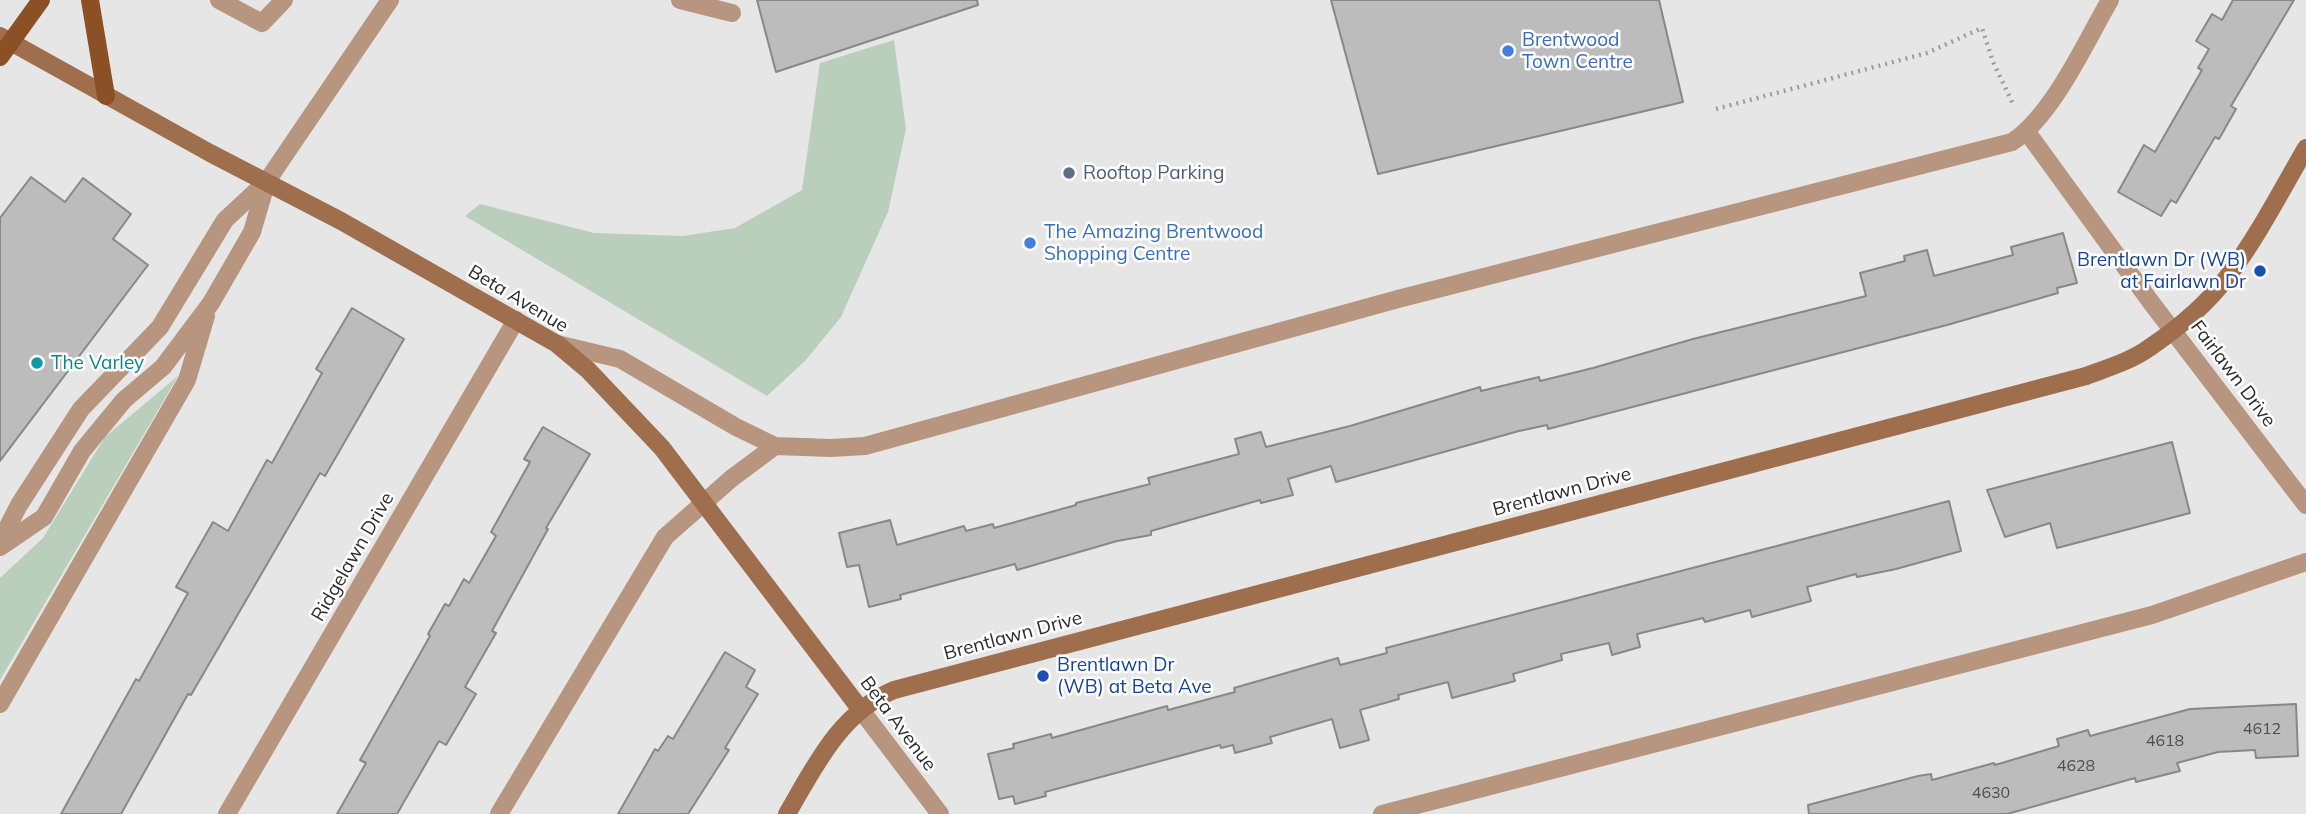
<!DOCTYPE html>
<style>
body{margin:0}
canvas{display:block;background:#e6e6e7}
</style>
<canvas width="2306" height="814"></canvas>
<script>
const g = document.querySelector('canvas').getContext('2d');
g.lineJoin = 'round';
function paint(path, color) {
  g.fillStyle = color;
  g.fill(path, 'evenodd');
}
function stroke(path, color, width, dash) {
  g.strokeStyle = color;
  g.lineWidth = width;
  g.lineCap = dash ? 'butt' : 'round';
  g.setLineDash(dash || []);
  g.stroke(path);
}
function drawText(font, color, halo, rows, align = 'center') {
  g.font = font + ' Mulish,sans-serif';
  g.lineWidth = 5;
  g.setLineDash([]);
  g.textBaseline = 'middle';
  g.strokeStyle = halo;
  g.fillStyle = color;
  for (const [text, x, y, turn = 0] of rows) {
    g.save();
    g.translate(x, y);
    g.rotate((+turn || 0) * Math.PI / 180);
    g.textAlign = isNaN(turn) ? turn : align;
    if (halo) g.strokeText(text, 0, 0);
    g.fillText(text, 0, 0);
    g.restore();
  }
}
const green = new Path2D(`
 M 894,40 L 906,129 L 888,212 L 841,317 L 805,361 L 767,396 L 465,216 L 480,204 L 594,233 L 683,236 L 735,228 L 802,190 L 820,63 Z
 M 178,376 L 0,680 L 0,578 L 43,538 L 105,437 Z`);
const building = new Path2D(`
 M 757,0 L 977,0 L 978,5 L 776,72 Z
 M 1331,0 L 1659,0 L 1683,102 L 1378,174 Z
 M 2233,0 L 2294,0 L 2231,106 L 2236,109 L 2219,139 L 2215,137 L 2176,203 L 2171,200 L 2161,216 L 2118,192 L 2144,145 L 2155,152 L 2202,70 L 2198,68 L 2209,49 L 2196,41 L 2212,14 L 2222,20 Z
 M 31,177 L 65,202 L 83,178 L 131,214 L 113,239 L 148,265 L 0,461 L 0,218 Z
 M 2063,233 L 2077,283 L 2057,288 L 2058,293 L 1947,325 L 1548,429 L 1547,425 L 1519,431 L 1336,482 L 1331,466 L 1288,479 L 1293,495 L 1261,503 L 1260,500 L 1151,531 L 1151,535 L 1117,541 L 1017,570 L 1015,564 L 900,595 L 901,599 L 869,607 L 859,565 L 847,567 L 839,533 L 890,520 L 897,545 L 964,526 L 966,531 L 993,524 L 994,528 L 1076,505 L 1076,503 L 1150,484 L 1148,478 L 1239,454 L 1235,439 L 1261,432 L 1266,447 L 1350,426 L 1480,387 L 1481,391 L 1539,377 L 1540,381 L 1593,368 L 1693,339 L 1866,296 L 1860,273 L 1905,261 L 1904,256 L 1927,250 L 1934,276 L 2013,255 L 2011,247 Z
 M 352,308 L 404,339 L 325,476 L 320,473 L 191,695 L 188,694 L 121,814 L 61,814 L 136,679 L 139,681 L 188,593 L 176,587 L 213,522 L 228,531 L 267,460 L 272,463 L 322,373 L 316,369 Z
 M 543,427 L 590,454 L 546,528 L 548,529 L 492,631 L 496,633 L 465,687 L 476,694 L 446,745 L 439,741 L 397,814 L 337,814 L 366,763 L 360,760 L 430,636 L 428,634 L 445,604 L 449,606 L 464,579 L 469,583 L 496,536 L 491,532 L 530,462 L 524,459 Z
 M 2172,442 L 2190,513 L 2057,548 L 2050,523 L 2005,537 L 1987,490 Z
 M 1949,501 L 1961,551 L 1896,569 L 1857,577 L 1856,574 L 1807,587 L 1811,601 L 1752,617 L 1750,610 L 1705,622 L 1703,618 L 1637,634 L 1640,647 L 1612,655 L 1609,643 L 1561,654 L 1562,660 L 1513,674 L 1515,681 L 1452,698 L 1448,682 L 1398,695 L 1399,699 L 1360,710 L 1369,740 L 1340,748 L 1332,719 L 1270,737 L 1272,743 L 1235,753 L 1233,745 L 1221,748 L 1220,745 L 1045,792 L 1046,796 L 1015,804 L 1013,796 L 999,799 L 988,754 L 1014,748 L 1013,744 L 1051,734 L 1052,738 L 1167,706 L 1168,710 L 1235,692 L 1234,688 L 1338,658 L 1340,665 L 1387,653 L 1386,648 Z
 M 725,652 L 755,670 L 746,687 L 758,694 L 725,748 L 729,750 L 688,814 L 618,814 L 655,749 L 658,751 L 668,736 L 673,739 Z
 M 2296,704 L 2298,756 L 2256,758 L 2255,750 L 2218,752 L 2177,763 L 2180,771 L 2136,782 L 2135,778 L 2007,814 L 1809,814 L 1808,805 L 1918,776 L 1931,774 L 1932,780 L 1994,763 L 1995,765 L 2059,746 L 2057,739 L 2088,730 L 2090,736 L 2190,709 Z`);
const path = new Path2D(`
 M 1716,109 L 1927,53 L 1982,28 L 1993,62 L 2014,106`);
const lane = new Path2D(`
 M 219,0 L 262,23 L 284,0
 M 680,0 L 732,13
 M 557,344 L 620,359 L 736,427 L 775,446 L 831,448 L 865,446 L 1398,299 L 2012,142 C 2053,115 2085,43 2110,0
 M 0,542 L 19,505 L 81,409 L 160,327 L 225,220 L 267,181 L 390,0
 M 0,547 L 44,517 L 82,451 L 124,400 L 163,367 L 211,303 L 252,232 L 267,181
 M 0,704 L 187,380 L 206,316
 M 499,814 L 665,537 L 732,478 L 775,446
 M 1382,814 L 2152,615 L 2306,562`);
const street = new Path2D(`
 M 2027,132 L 2150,301 L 2306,505
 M 861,710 L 940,814
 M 227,814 L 516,320`);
const secondary = new Path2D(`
 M 0,36 L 210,153 L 341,221 L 557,344 L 588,370 L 662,448 L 861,710
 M 787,814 C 815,766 840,713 894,690 L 2086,376 C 2107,368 2131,361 2149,348 C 2177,329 2208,303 2228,276 C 2258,236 2281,191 2306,148`);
const primary = new Path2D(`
 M 90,0 L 106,96
 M 0,57 L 41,0`);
const markers = [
 [1508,51,7,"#3f7fe0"],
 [1069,173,7,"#5c6f8a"],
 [1030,243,7,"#3f7fe0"],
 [2260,271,7,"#1a4fb4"],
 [37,363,7,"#0f9aa8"],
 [1043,676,7,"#1a4fb4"]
];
const numberNames = [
 ["4612",2262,729],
 ["4618",2165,741],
 ["4628",2076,766],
 ["4630",1991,793]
];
const shopNames = [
 ["Brentwood",1522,40],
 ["Town Centre",1522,62],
 ["The Amazing Brentwood",1044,232],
 ["Shopping Centre",1044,254]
];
const serviceNames = [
 ["Rooftop Parking",1083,173]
];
const transitNames = [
 ["Brentlawn Dr (WB)",2246,260],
 ["at Fairlawn Dr",2246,282],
 ["Brentlawn Dr",1057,665,"left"],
 ["(WB) at Beta Ave",1057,687,"left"]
];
const streetNames = [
 ["Beta Avenue",518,299,31],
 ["Fairlawn Drive",2233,374,53],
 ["Brentlawn Drive",1562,492,-15],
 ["Ridgelawn Drive",353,557,-60],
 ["Brentlawn Drive",1013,636,-15],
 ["Beta Avenue",898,724,53]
];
const cultureNames = [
 ["The Varley",51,363]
];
paint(green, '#b9cebb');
paint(building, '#bdbcbc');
stroke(building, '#898889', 2);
stroke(path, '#9d9d9e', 4.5, [2, 5]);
stroke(lane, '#b7957f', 18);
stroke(street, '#b7957f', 18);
stroke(secondary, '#9e6e4d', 18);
stroke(primary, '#8b5125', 18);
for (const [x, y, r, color] of markers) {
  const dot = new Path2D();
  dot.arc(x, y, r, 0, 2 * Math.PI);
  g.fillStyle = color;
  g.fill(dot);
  stroke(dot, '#fff', 2.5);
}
drawText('16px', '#4f4e4f', null, numberNames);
drawText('19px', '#366cbe', '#fff', shopNames, 'left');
drawText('19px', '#4e5e75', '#fff', serviceNames, 'left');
drawText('19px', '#164399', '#fff', transitNames, 'right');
drawText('19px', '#2a2a2b', '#fff', streetNames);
drawText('19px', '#0d838f', '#fff', cultureNames, 'left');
</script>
